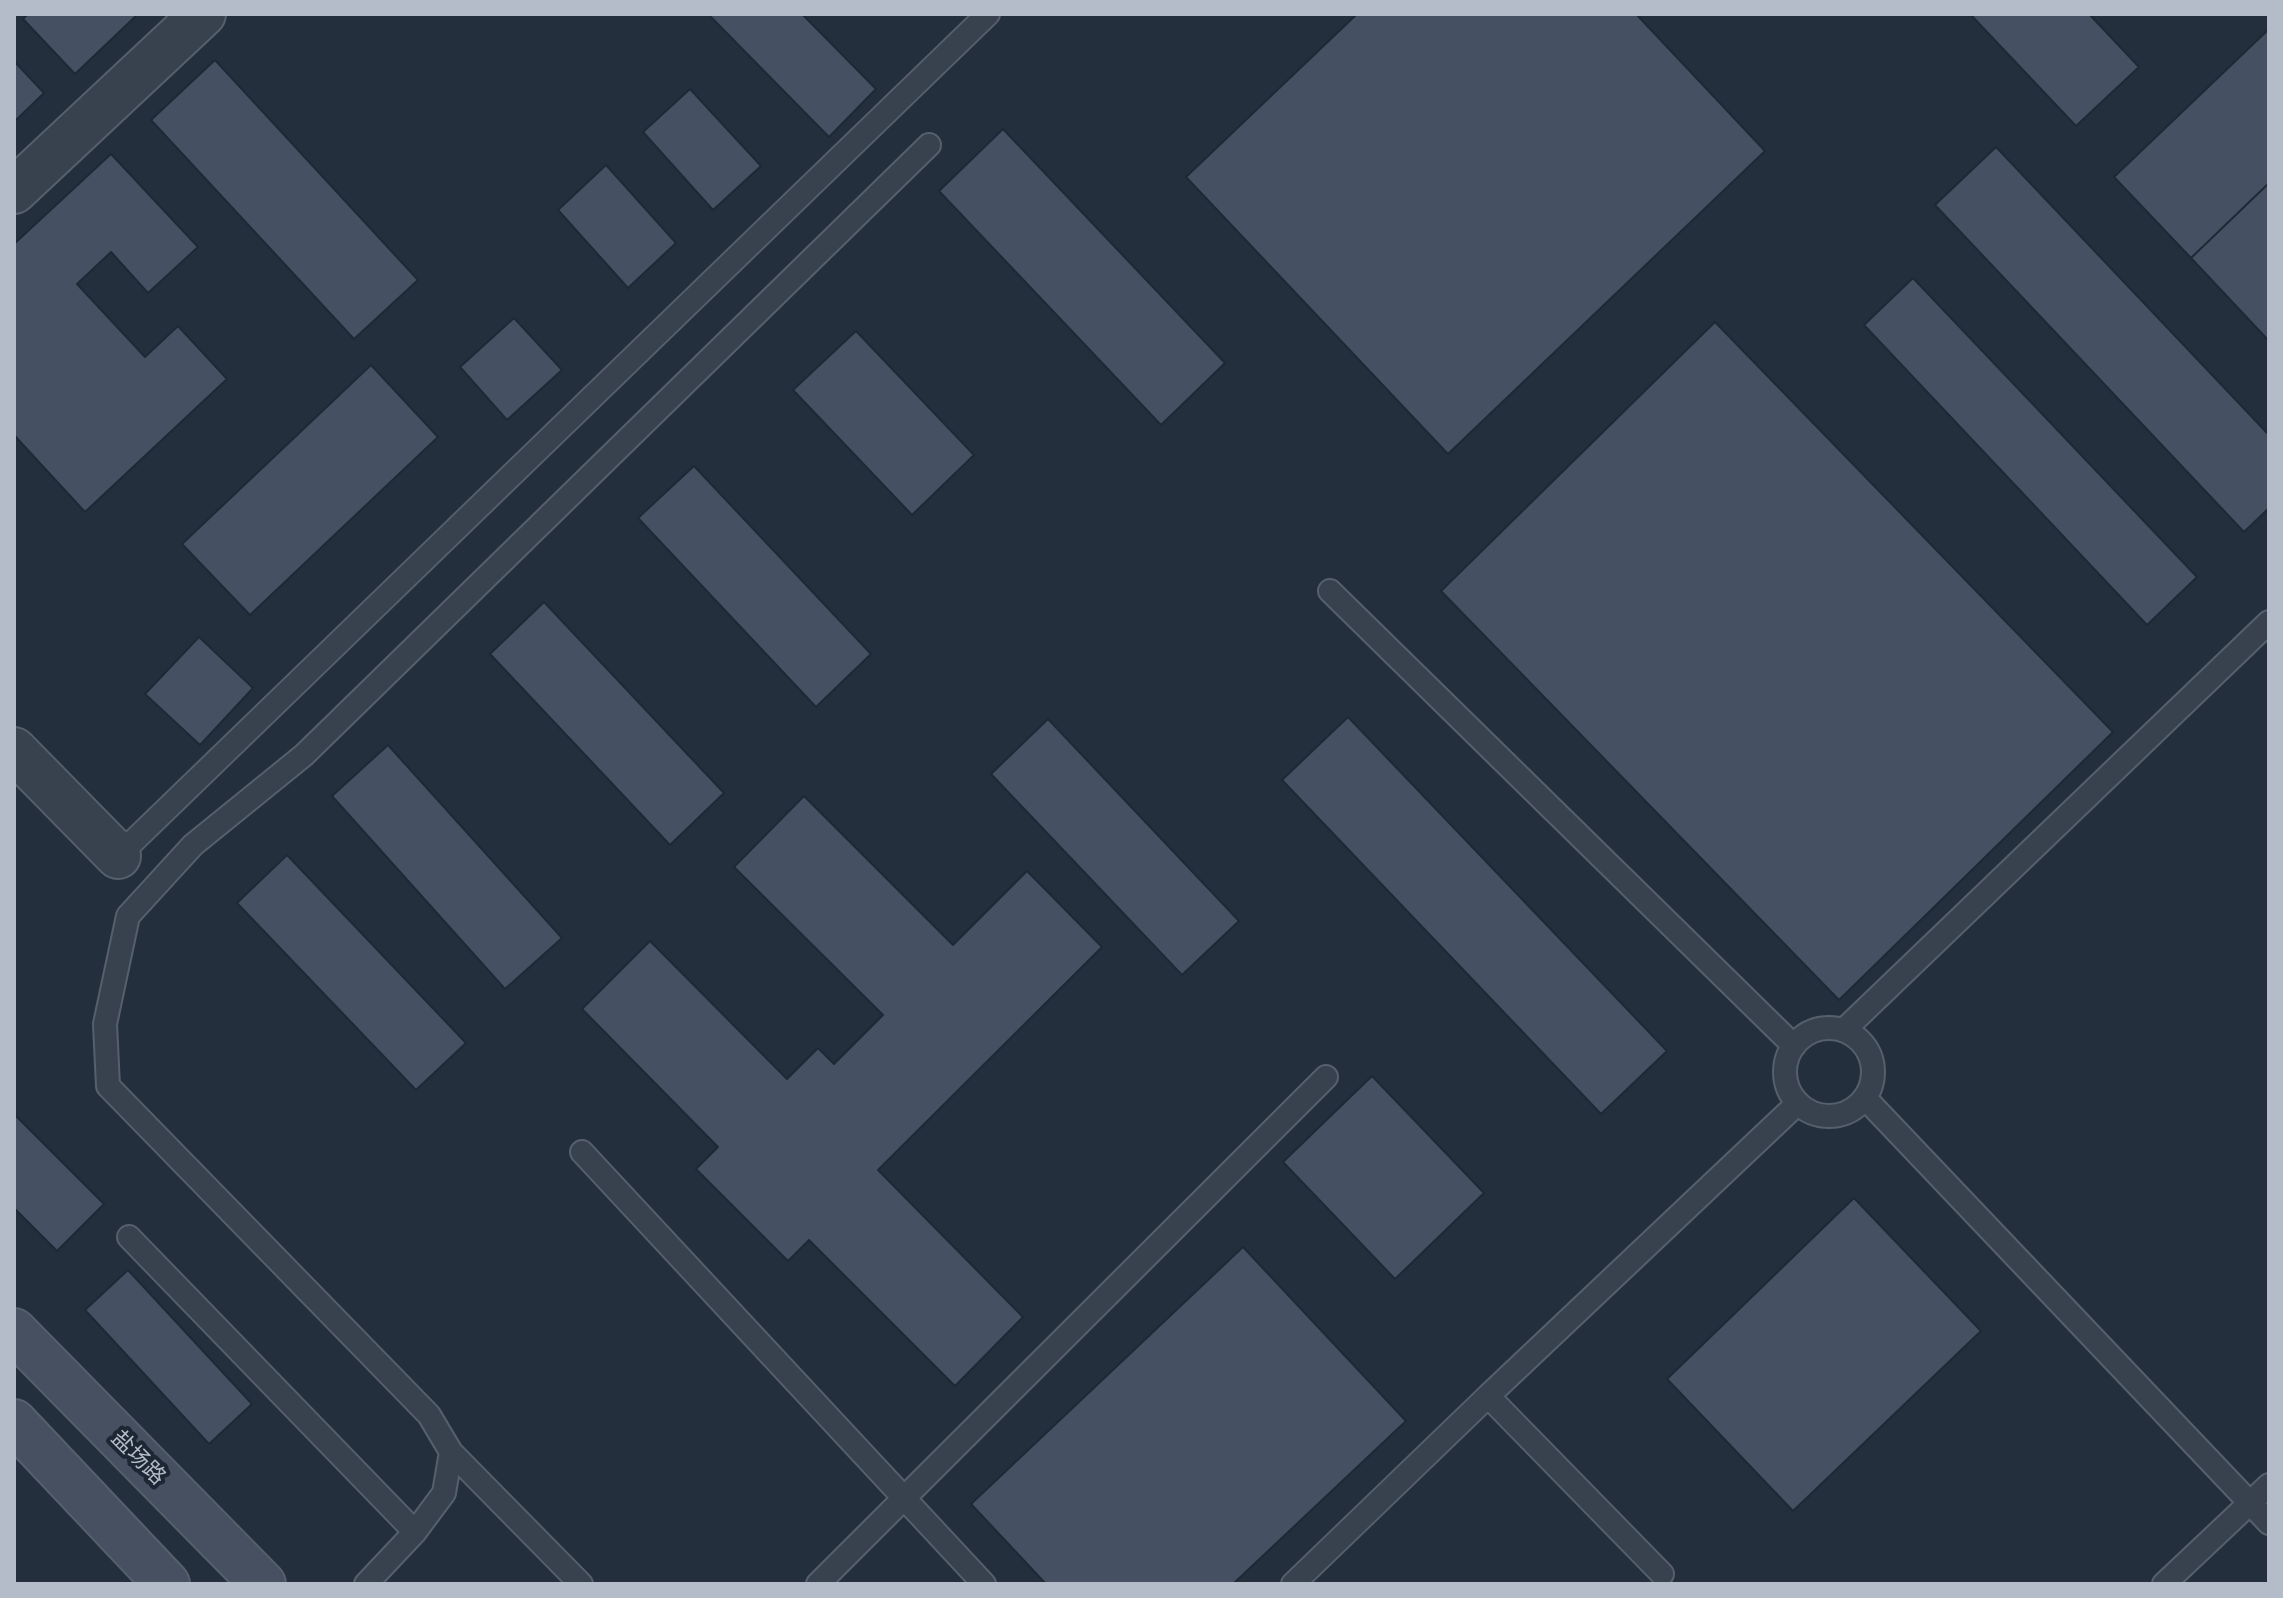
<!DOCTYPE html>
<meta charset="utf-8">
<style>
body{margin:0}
#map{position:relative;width:2283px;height:1598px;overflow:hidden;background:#242f3e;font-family:"IBM Plex Sans",sans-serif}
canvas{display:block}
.frame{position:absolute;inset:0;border:16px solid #b4bcc9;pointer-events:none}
</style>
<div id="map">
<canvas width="2283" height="1598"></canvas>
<div class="frame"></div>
</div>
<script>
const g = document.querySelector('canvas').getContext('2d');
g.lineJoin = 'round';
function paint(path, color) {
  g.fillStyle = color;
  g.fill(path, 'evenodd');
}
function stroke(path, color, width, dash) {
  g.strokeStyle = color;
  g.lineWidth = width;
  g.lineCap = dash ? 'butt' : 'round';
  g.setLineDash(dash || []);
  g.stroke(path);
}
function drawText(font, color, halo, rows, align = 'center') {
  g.font = font + ' "IBM Plex Sans","Noto Sans SC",sans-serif';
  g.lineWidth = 8;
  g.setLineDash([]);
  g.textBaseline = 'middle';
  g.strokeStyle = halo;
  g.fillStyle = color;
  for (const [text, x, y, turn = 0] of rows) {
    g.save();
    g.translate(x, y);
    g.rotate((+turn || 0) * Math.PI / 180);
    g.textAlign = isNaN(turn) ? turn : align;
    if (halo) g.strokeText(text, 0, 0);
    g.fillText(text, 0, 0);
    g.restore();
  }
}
const building = new Path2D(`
 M 28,14 L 138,14 L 75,74 L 23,19 Z
 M 708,14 L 802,14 L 876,89 L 829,137 Z
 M 1357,14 L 1636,14 L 1765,151 L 1448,454 L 1186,177 Z
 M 1970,14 L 2089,14 L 2139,67 L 2076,126 Z
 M 2269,29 L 2269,183 L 2191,258 L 2114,177 Z
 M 215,60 L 418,280 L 354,339 L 151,120 Z
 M 14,61 L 44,93 L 14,122 Z
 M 690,89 L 761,166 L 713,210 L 643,132 Z
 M 1003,129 L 1225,363 L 1161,425 L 939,191 Z
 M 1996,147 L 2269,435 L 2269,508 L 2244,532 L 1935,205 Z
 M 111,154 L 198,247 L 148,293 L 111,252 L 77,284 L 145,357 L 178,326 L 227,379 L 85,512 L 14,435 L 14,244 Z
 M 606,165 L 676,243 L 628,288 L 558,210 Z
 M 2269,183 L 2269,341 L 2191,258 Z
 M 1913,278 L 2197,577 L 2147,625 L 1864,325 Z
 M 514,318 L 562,370 L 507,420 L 460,367 Z
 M 1715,322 L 2113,732 L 1839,1000 L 1441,591 Z
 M 856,331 L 974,455 L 912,515 L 793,390 Z
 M 371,365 L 438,437 L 250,615 L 182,544 Z
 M 694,466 L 871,654 L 816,707 L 638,518 Z
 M 544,602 L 724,793 L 670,845 L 490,654 Z
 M 199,637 L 253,688 L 200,745 L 145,694 Z
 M 1348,717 L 1667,1051 L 1601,1114 L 1282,780 Z
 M 1048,719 L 1239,921 L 1182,975 L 991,774 Z
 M 388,745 L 562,938 L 505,989 L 332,796 Z
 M 804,796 L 953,945 L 1027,871 L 1102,947 L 878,1170 L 1023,1317 L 955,1386 L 809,1240 L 788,1261 L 696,1169 L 718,1147 L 582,1009 L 650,941 L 787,1079 L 818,1048 L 834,1064 L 883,1015 L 734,867 Z
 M 287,855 L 466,1043 L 416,1090 L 237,903 Z
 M 1372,1076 L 1484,1193 L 1395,1279 L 1283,1162 Z
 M 14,1114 L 104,1204 L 57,1251 L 14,1208 Z
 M 1854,1198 L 1981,1331 L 1793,1511 L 1667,1379 Z
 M 1243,1247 L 1406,1421 L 1233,1584 L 1046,1584 L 971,1504 Z
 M 128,1270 L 252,1404 L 209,1444 L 85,1310 Z`);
const service = new Path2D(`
 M 1330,591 L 1794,1046
 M 118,856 L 988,14
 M1785 1072a44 44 0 1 1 88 0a44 44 0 1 1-88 0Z
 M 1844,1030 L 2269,622
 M 1865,1098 L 2269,1523
 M 582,1152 L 984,1584
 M 129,1237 L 415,1532 L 366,1584
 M 451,1452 L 581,1584
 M 415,1532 L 444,1493 L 451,1452 L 429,1415 L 108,1086 L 105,1024 L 128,916 L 193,845 L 304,755 L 929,145
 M 1662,1574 L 1488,1396 L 1798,1103
 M 818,1584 L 1326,1077
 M 1293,1584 L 1488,1396
 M 2164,1584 L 2269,1485`);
const minor = new Path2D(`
 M 14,191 L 203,14
 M 14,750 L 118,856`);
const secondary = new Path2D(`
 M 14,1331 L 263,1584
 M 14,1422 L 167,1584`);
const streetNames = [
 ["盐场路",138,1458,45]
];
paint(building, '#455162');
stroke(building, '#1f2835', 2);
stroke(service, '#565f6c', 26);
stroke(minor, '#565f6c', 48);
stroke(secondary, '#565f6c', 48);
stroke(service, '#38414e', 22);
stroke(minor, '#38414e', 44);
stroke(secondary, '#465061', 44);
drawText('22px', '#b4bcc9', '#1d2633', streetNames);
</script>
